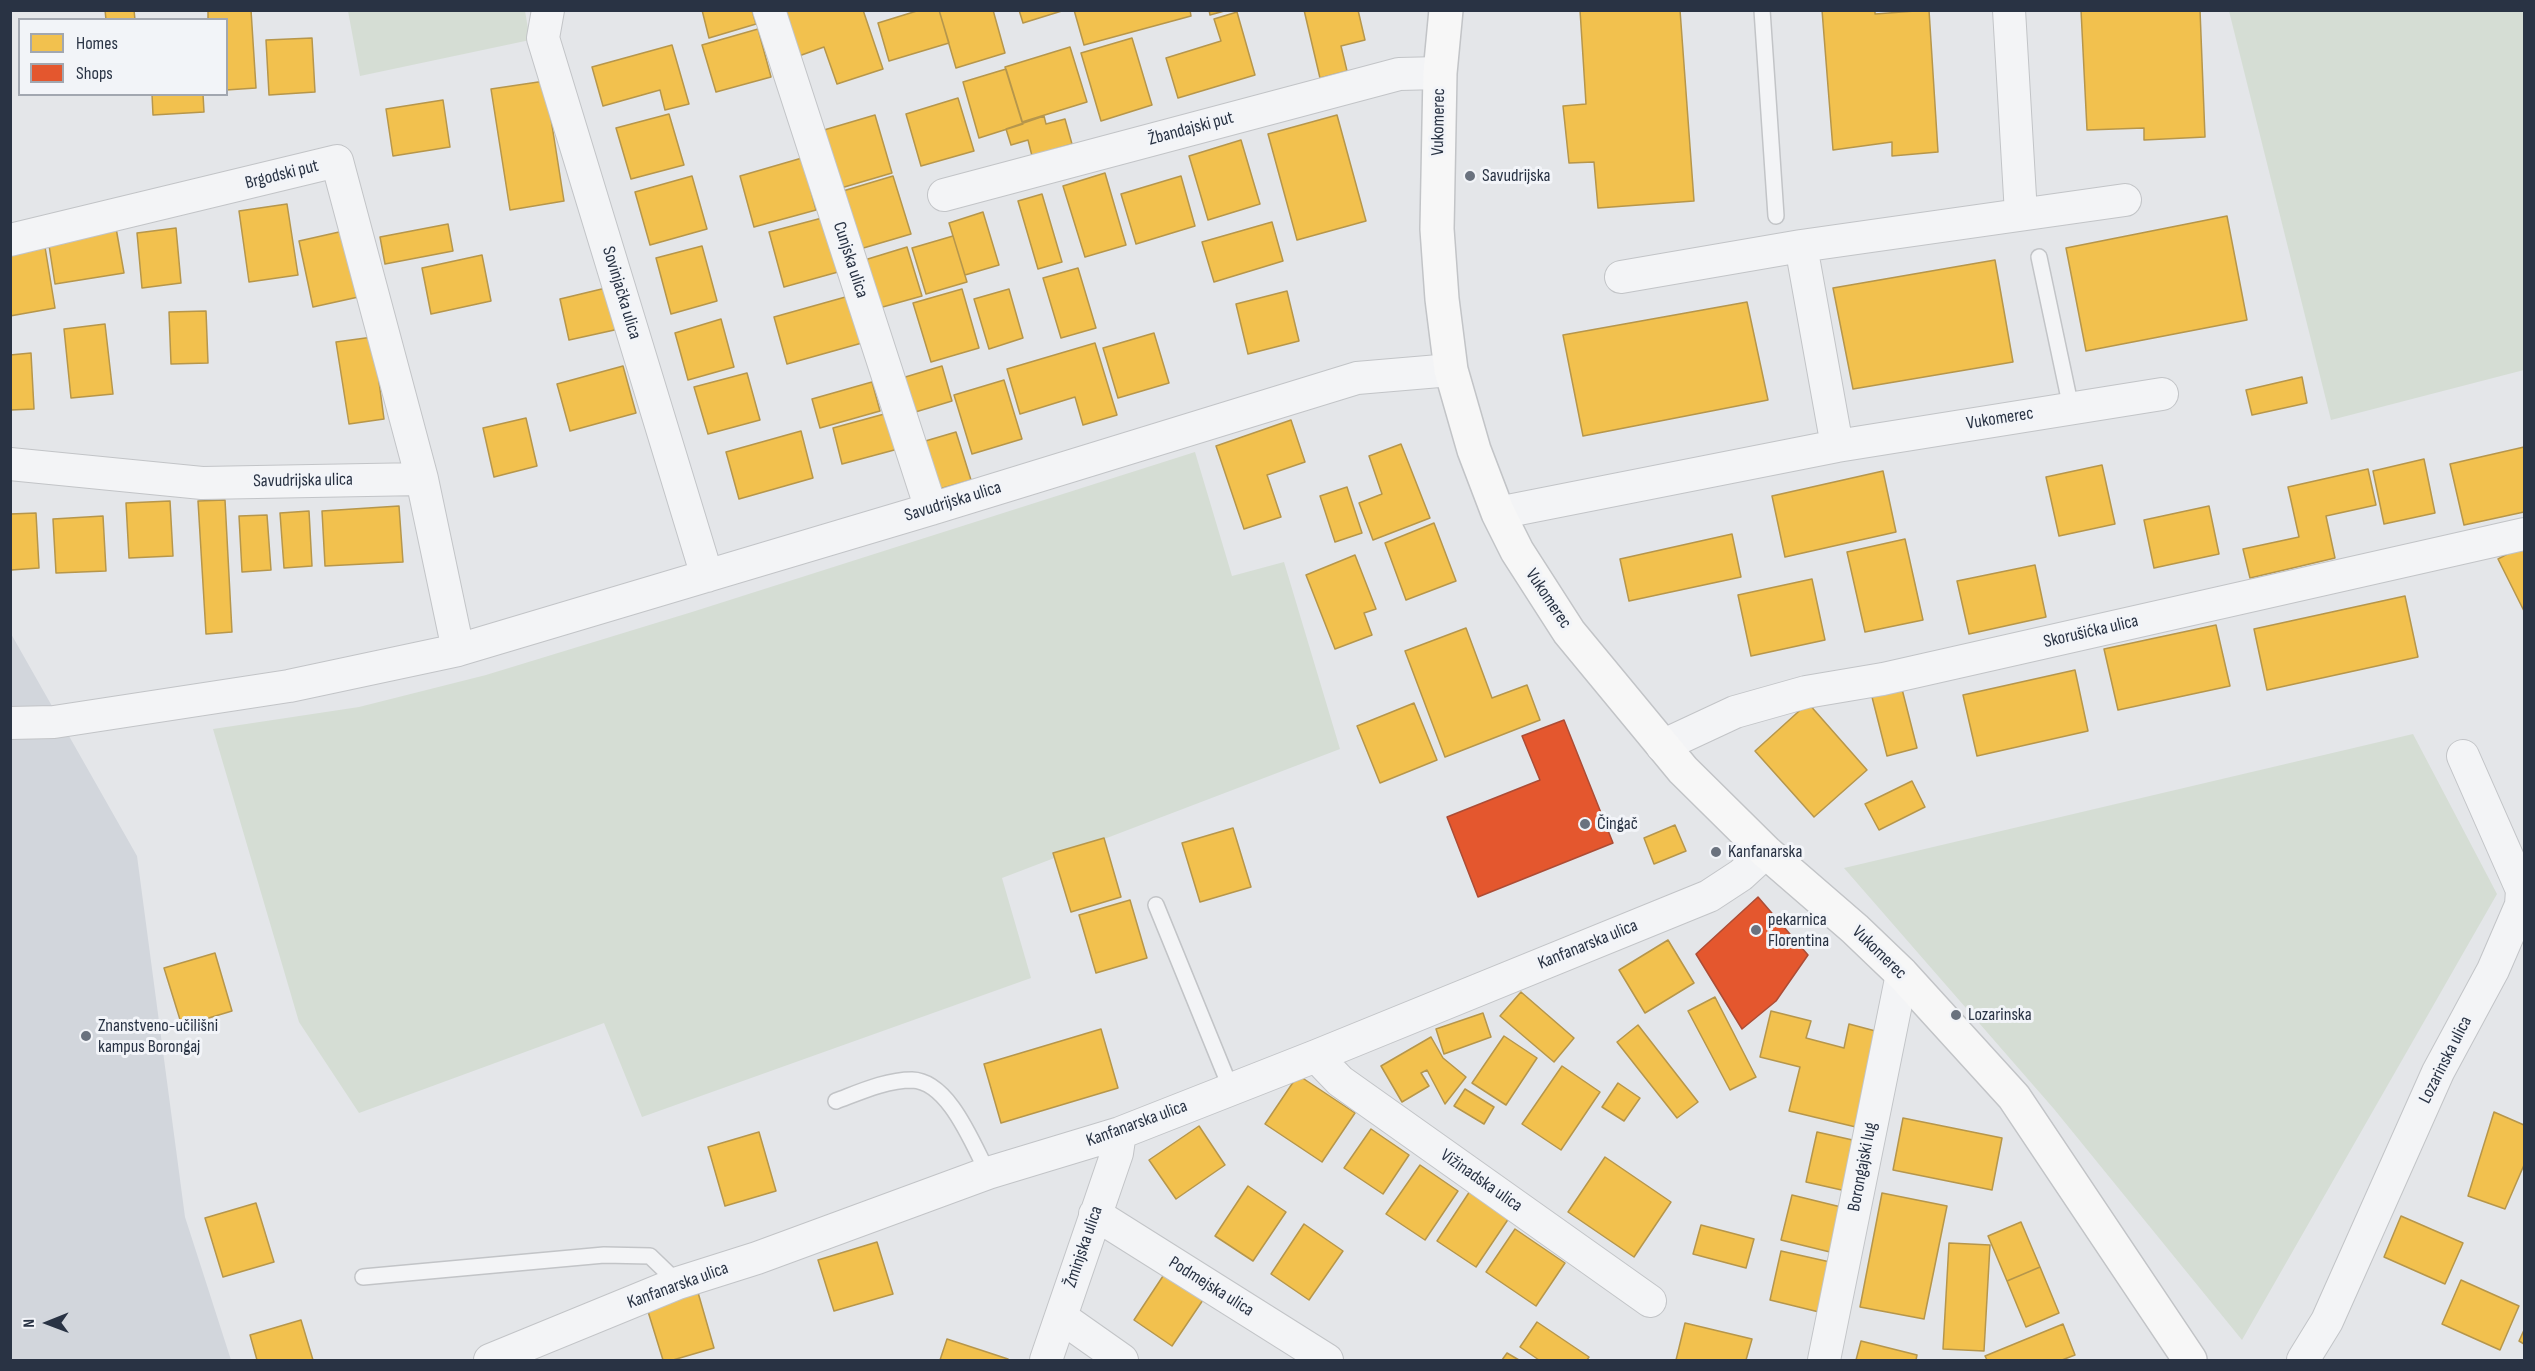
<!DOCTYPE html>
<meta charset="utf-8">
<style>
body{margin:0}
#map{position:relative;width:2535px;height:1371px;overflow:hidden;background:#e4e6e9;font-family:"Sofia Sans Condensed",sans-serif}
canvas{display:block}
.frame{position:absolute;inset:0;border:12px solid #293344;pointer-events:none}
.legend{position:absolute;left:18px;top:18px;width:210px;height:78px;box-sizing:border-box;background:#f2f4f8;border:2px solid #a2a7b0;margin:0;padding:8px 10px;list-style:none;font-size:18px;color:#293344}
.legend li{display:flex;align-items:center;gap:12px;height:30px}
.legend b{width:30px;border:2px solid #a2a7b0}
.north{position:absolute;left:18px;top:1293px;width:60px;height:60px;-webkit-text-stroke:4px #f2f4f8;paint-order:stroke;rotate:269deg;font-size:16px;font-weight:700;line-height:24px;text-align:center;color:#293344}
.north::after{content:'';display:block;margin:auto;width:21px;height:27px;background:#293344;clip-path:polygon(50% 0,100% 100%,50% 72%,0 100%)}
</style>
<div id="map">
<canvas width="2535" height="1371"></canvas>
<div class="frame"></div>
<ul class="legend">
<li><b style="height:16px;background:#f2c14e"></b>Homes</li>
<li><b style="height:16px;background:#e4572e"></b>Shops</li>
</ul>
<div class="north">N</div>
</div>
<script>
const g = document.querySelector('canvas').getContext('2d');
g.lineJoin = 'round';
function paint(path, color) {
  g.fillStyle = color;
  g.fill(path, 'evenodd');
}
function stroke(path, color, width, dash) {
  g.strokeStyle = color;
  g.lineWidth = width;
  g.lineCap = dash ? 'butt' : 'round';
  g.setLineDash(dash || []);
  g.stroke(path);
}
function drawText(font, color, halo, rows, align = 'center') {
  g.font = font + ' "Sofia Sans Condensed",sans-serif';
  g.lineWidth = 6;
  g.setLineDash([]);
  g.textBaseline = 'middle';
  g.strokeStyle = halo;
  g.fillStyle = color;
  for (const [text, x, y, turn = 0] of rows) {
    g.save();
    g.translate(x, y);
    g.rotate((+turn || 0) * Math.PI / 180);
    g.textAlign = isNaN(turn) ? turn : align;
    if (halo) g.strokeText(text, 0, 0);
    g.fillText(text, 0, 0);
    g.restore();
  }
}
const built = new Path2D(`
 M 10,632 L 137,856 L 185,1217 L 231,1360 L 11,1360 Z`);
const green = new Path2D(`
 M 348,11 L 525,11 L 530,40 L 360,76 Z
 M 2229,11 L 2524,11 L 2524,370 L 2331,420 Z
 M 1195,452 L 1232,576 L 1284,562 L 1340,749 L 1002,878 L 1031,978 L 642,1117 L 604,1023 L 359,1113 L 299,1022 L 213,729 L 359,707 L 486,675 L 692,612 Z
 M 2413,734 L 2497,894 L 2242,1340 L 2054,1109 L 1844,868 Z`);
const homes = new Path2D(`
 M 105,10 L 134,10 L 135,20 L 106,20 Z
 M 208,10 L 251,10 L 256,88 L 226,90 L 226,20 L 208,20 Z
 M 702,10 L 752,10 L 756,24 L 709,38 Z
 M 780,10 L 863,10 L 883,69 L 837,84 L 824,47 L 796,57 Z
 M 920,10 L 939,10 L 949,43 L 889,61 L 878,23 Z
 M 939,10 L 993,10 L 1005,53 L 956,68 Z
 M 1019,10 L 1065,10 L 1023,23 Z
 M 1074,10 L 1190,10 L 1191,16 L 1084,45 Z
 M 1209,10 L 1228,10 L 1210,15 Z
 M 1304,10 L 1358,10 L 1365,40 L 1341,46 L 1347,71 L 1320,78 Z
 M 1580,10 L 1680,10 L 1694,201 L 1598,208 L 1594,162 L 1569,163 L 1563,106 L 1586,104 Z
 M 1822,10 L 1875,10 L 1875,14 L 1929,10 L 1938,152 L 1892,156 L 1892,142 L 1833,150 Z
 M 2081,10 L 2200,10 L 2205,137 L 2144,140 L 2144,128 L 2087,130 Z
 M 1237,12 L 1255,75 L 1178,98 L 1166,58 L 1221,41 L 1214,19 Z
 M 758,29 L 771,77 L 716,92 L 702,45 Z
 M 312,38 L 315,92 L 269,95 L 266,40 Z
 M 1132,38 L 1152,105 L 1101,121 L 1081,53 Z
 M 672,45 L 689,104 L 665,110 L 660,90 L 603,106 L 592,67 Z
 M 1070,47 L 1087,102 L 1022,122 L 1005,67 Z
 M 1006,69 L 1023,124 L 979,138 L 963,82 Z
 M 545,81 L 564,201 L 510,210 L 491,89 Z
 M 152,94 L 203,94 L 204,112 L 153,115 Z
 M 958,98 L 974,151 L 921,166 L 906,114 Z
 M 443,100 L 450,147 L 393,156 L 386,109 Z
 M 669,114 L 684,165 L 631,179 L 616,128 Z
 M 875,115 L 892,173 L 841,188 L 824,130 Z
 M 1337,115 L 1366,221 L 1297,240 L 1268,134 Z
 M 1044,116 L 1046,124 L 1065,119 L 1072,144 L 1032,156 L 1028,140 L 1011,145 L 1006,129 Z
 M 1241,140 L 1260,204 L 1208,220 L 1189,156 Z
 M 802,158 L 816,210 L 754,227 L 740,176 Z
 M 1105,173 L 1126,245 L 1085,257 L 1063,186 Z
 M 692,176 L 707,229 L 650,245 L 635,192 Z
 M 893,176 L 911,234 L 860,249 L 843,191 Z
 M 1181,176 L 1195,226 L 1136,244 L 1121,194 Z
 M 1042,194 L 1062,262 L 1038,269 L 1018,201 Z
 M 287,204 L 298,275 L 249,282 L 239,211 Z
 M 983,212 L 999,265 L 965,275 L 949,223 Z
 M 2227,216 L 2247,320 L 2086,351 L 2066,248 Z
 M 822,218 L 838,272 L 784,287 L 769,232 Z
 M 1272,222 L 1283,261 L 1214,282 L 1202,242 Z
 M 448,224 L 453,251 L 385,264 L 380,237 Z
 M 116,228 L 124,273 L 55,284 L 48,239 Z
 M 176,228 L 181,283 L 142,288 L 137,233 Z
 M 348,230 L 363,296 L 313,307 L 299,241 Z
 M 953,236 L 967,282 L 926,294 L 912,248 Z
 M 44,241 L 55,308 L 10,316 L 10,247 Z
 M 702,246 L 717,301 L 671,314 L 656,258 Z
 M 907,247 L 922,296 L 872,310 L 858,262 Z
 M 482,255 L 491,301 L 431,314 L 422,268 Z
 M 1995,260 L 2013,362 L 1853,389 L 1833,288 Z
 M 1078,268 L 1096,328 L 1061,338 L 1043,278 Z
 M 610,287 L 619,329 L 569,340 L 560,299 Z
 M 962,289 L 979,348 L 931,362 L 913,303 Z
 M 1009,289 L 1023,338 L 989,349 L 974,299 Z
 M 1287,291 L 1299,341 L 1248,354 L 1236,304 Z
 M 849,296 L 862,343 L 787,364 L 774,317 Z
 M 1747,302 L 1768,400 L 1583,436 L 1563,335 Z
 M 206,311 L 208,363 L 171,364 L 169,312 Z
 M 721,319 L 734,367 L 688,380 L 675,333 Z
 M 105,324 L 113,394 L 71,398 L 64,329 Z
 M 1154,333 L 1169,383 L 1118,398 L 1103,348 Z
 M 373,337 L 384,419 L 349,424 L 336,342 Z
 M 1095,343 L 1117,415 L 1083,425 L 1075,397 L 1020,414 L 1007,369 Z
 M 31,353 L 34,409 L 10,410 L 10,355 Z
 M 623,366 L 636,413 L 570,431 L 557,384 Z
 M 942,366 L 952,401 L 912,413 L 902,378 Z
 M 747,373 L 760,420 L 708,434 L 694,387 Z
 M 2302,377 L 2307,403 L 2252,415 L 2246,390 Z
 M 1004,380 L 1022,439 L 972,454 L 954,395 Z
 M 872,382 L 880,411 L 820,428 L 812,399 Z
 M 888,413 L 898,449 L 842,464 L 833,428 Z
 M 526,418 L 537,466 L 494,477 L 483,428 Z
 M 1291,420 L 1305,462 L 1267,475 L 1281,517 L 1244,529 L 1216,446 Z
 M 801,431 L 813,478 L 739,499 L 726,452 Z
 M 956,432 L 971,480 L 936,490 L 922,442 Z
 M 1401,444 L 1430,518 L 1373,540 L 1359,503 L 1382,494 L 1369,456 Z
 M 2524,447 L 2524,512 L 2464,525 L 2450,464 Z
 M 2424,459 L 2435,513 L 2384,524 L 2373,471 Z
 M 2102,465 L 2115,524 L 2059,536 L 2046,477 Z
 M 2368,469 L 2376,505 L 2326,516 L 2335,558 L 2250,578 L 2243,549 L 2299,537 L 2288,487 Z
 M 1883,471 L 1896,532 L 1785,557 L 1772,496 Z
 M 1347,487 L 1362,533 L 1335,542 L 1320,496 Z
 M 225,500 L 232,632 L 206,634 L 198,501 Z
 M 170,501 L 173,556 L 129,558 L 126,503 Z
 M 399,506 L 403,562 L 325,566 L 322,511 Z
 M 2209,506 L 2219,554 L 2154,568 L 2144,520 Z
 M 309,511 L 312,566 L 284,568 L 280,513 Z
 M 36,513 L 39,568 L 11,570 L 10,514 Z
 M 267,515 L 271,570 L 242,572 L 239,516 Z
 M 103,516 L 106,571 L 56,573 L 53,519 Z
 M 1434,523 L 1456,581 L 1406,600 L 1385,543 Z
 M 1732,534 L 1741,577 L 1629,601 L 1620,559 Z
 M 1905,539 L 1923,620 L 1865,632 L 1847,552 Z
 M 2524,545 L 2524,611 L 2498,559 Z
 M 1355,555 L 1376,609 L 1364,613 L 1372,635 L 1335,649 L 1306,575 Z
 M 2035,565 L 2046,617 L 1969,634 L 1957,581 Z
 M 1812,579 L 1825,640 L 1751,656 L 1738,595 Z
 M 2405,596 L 2418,657 L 2267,690 L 2254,629 Z
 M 2216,625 L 2230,686 L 2118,710 L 2104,649 Z
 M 1466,628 L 1492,698 L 1527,685 L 1540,720 L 1445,757 L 1405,651 Z
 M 2075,670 L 2088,731 L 1977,756 L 1963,695 Z
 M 1902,689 L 1917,748 L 1887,756 L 1872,697 Z
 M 1414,703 L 1437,760 L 1380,783 L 1357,726 Z
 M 1808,703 L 1867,770 L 1814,817 L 1755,751 Z
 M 1912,781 L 1925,807 L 1879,830 L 1865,804 Z
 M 1675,825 L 1686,851 L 1654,864 L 1644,838 Z
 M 1233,828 L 1251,887 L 1200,902 L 1182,843 Z
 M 1104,838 L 1121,897 L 1071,912 L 1053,853 Z
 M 1130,900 L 1147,958 L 1096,973 L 1079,915 Z
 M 1668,940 L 1694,983 L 1645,1013 L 1619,970 Z
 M 215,953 L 232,1011 L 182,1026 L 164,968 Z
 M 1521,992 L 1574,1038 L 1554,1062 L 1500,1016 Z
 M 1715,997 L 1756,1077 L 1730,1090 L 1688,1011 Z
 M 1771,1011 L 1811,1021 L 1806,1038 L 1844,1048 L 1849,1024 L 1883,1033 L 1860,1128 L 1789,1111 L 1800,1067 L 1760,1057 Z
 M 1483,1013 L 1491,1037 L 1444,1054 L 1436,1029 Z
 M 1638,1025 L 1698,1102 L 1677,1118 L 1617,1042 Z
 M 1101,1029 L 1118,1088 L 1001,1123 L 984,1064 Z
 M 1504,1036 L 1537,1058 L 1506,1105 L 1472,1083 Z
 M 1431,1037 L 1443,1058 L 1466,1077 L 1445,1104 L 1427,1070 L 1421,1073 L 1429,1086 L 1402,1102 L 1381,1066 Z
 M 1562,1066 L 1600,1092 L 1561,1150 L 1522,1124 Z
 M 1298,1075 L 1355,1113 L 1322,1162 L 1265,1124 Z
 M 1618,1083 L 1640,1098 L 1624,1121 L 1602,1107 Z
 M 1465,1089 L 1494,1107 L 1484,1124 L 1454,1106 Z
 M 2494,1112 L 2524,1125 L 2524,1165 L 2505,1209 L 2468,1196 Z
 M 1903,1118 L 2002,1138 L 1992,1190 L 1893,1170 Z
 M 1199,1126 L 1225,1165 L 1176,1199 L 1149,1160 Z
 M 1371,1129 L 1409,1155 L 1383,1194 L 1344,1168 Z
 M 759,1132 L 776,1191 L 725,1206 L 708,1147 Z
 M 1817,1132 L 1866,1143 L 1855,1193 L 1806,1182 Z
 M 1605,1157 L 1671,1202 L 1634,1257 L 1568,1212 Z
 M 1420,1165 L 1458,1191 L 1425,1240 L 1386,1214 Z
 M 1248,1186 L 1286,1212 L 1253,1261 L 1215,1236 Z
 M 1470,1191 L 1509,1218 L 1476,1267 L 1437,1241 Z
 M 1882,1193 L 1947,1206 L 1924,1319 L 1860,1307 Z
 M 1792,1195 L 1841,1207 L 1830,1252 L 1781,1240 Z
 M 256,1203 L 274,1262 L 223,1277 L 205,1218 Z
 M 2401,1216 L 2463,1243 L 2445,1284 L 2384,1257 Z
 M 2021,1222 L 2040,1267 L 2007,1281 L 1988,1236 Z
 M 1304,1224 L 1343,1251 L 1309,1300 L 1271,1274 Z
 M 1701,1225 L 1754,1239 L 1746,1268 L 1693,1254 Z
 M 1515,1229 L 1565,1263 L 1536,1306 L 1486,1272 Z
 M 877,1242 L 893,1294 L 834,1311 L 818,1260 Z
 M 1949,1243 L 1990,1245 L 1984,1351 L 1943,1349 Z
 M 1781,1251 L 1830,1262 L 1819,1312 L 1770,1300 Z
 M 2040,1267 L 2059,1313 L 2026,1327 L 2007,1281 Z
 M 1167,1270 L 1205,1297 L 1172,1346 L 1134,1320 Z
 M 2461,1280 L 2519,1306 L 2500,1350 L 2442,1324 Z
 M 697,1289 L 714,1348 L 673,1360 L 663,1360 L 646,1305 Z
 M 301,1320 L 313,1360 L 257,1360 L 250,1335 Z
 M 1537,1322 L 1589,1357 L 1587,1360 L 1539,1360 L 1520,1347 Z
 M 1685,1323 L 1752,1339 L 1746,1360 L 1676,1360 Z
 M 2063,1324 L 2075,1355 L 2062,1360 L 1987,1360 L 1985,1356 Z
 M 2524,1330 L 2524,1344 L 2519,1341 Z
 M 947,1339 L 1008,1359 L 1007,1360 L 940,1360 Z
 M 1861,1341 L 1917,1355 L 1916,1360 L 1856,1360 Z
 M 1507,1353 L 1519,1360 L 1502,1360 Z`);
const shops = new Path2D(`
 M 1564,720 L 1613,843 L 1478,897 L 1447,817 L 1540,780 L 1522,736 Z
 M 1758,897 L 1808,955 L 1776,1001 L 1742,1029 L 1696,954 Z`);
const lane = new Path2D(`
 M 1762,10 L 1776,216
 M 2039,257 L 2071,408
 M 1156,905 L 1231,1089
 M 836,1101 C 860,1092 886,1080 912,1080 C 949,1081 973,1145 988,1173
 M 363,1277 L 604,1255 L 650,1256 L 678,1283`);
const street = new Path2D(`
 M 548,10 L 543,38 L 707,576
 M 769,10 L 931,509
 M 2009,10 L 2021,214
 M 944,195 L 1399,74 L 1440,73
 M 10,240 L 337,161 L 422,479
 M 1801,246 L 1837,446
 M 1621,277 L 1801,246 L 2125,200
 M 10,464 L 202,483 L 422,479 L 458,650
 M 1498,513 L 1837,446 L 2162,394
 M 10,723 L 54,722 L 289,686 L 458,650 L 931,509 L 1357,378 L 1451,370
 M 1662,746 L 1735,712 L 1806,692 L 1883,679 L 2524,534
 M 1316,1056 L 1340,1081 L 1650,1301
 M 1095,1214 L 1327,1360
 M 1061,1317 L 1122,1360
 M 490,1360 L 678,1283 L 757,1258 L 988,1173 L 1120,1133 L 1316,1056 L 1709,896 L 1741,875 L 1766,852
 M 1046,1360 L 1117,1153 L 1120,1133
 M 1824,1360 L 1902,974
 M 2303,1360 L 2327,1321 L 2438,1072 L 2493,970 L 2521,905 L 2522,890 L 2463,756`);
const secondary = new Path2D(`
 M 1446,10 L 1440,73 L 1437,229 L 1442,299 L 1451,370 L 1474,450 L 1498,513 L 1517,551 L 1569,632 L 1683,770 L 1766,852 L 1855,929 L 1902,974 L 2014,1097 L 2190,1360`);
const markers = [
 [1470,176,6,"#6a727e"],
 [1585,824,6,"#6a727e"],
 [1716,852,6,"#6a727e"],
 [1756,930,6,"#6a727e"],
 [1956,1015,6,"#6a727e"],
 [86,1036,6,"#6a727e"]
];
const streetNames = [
 ["Vukomerec",1439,122,-89],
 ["Žbandajski put",1191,129,-15],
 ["Brgodski put",282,175,-14],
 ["Cunjska ulica",850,260,72],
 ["Sovinjačka ulica",621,293,73],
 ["Vukomerec",2000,419,-9],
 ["Savudrijska ulica",303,481,-1],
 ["Savudrijska ulica",953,502,-17],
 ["Vukomerec",1548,599,56],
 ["Skorušićka ulica",2091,632,-13],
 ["Kanfanarska ulica",1588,945,-22],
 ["Vukomerec",1879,953,44],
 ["Lozarinska ulica",2446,1060,-63],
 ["Kanfanarska ulica",1137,1124,-20],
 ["Borongajski lug",1863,1167,-79],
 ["Vižinadska ulica",1481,1181,35],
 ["Žminjska ulica",1084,1247,-71],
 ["Kanfanarska ulica",678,1286,-20],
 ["Podmejska ulica",1211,1287,32]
];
const poiNames = [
 ["Savudrijska",1482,176],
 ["Čingač",1597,824],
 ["Kanfanarska",1728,852],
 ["pekarnica",1768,920],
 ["Florentina",1768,941],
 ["Lozarinska",1968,1015],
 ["Znanstveno-učilišni",98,1026],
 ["kampus Borongaj",98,1047]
];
paint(built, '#d2d6dc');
paint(green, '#d5ddd4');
paint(homes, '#f2c14e');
stroke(homes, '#b6964b', 1.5);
paint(shops, '#e4572e');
stroke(shops, '#ac4c35', 1.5);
stroke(lane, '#c2c4c7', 18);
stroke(street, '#c2c4c7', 34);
stroke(secondary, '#c2c4c7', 36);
stroke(lane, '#f3f4f6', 15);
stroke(street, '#f3f4f6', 32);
stroke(secondary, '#f7f7f7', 33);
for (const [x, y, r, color] of markers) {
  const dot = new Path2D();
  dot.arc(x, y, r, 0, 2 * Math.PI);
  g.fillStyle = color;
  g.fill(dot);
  stroke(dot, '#f2f4f8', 2);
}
drawText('18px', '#293344', '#f2f4f8', streetNames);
drawText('18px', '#293344', '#f2f4f8', poiNames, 'left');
</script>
